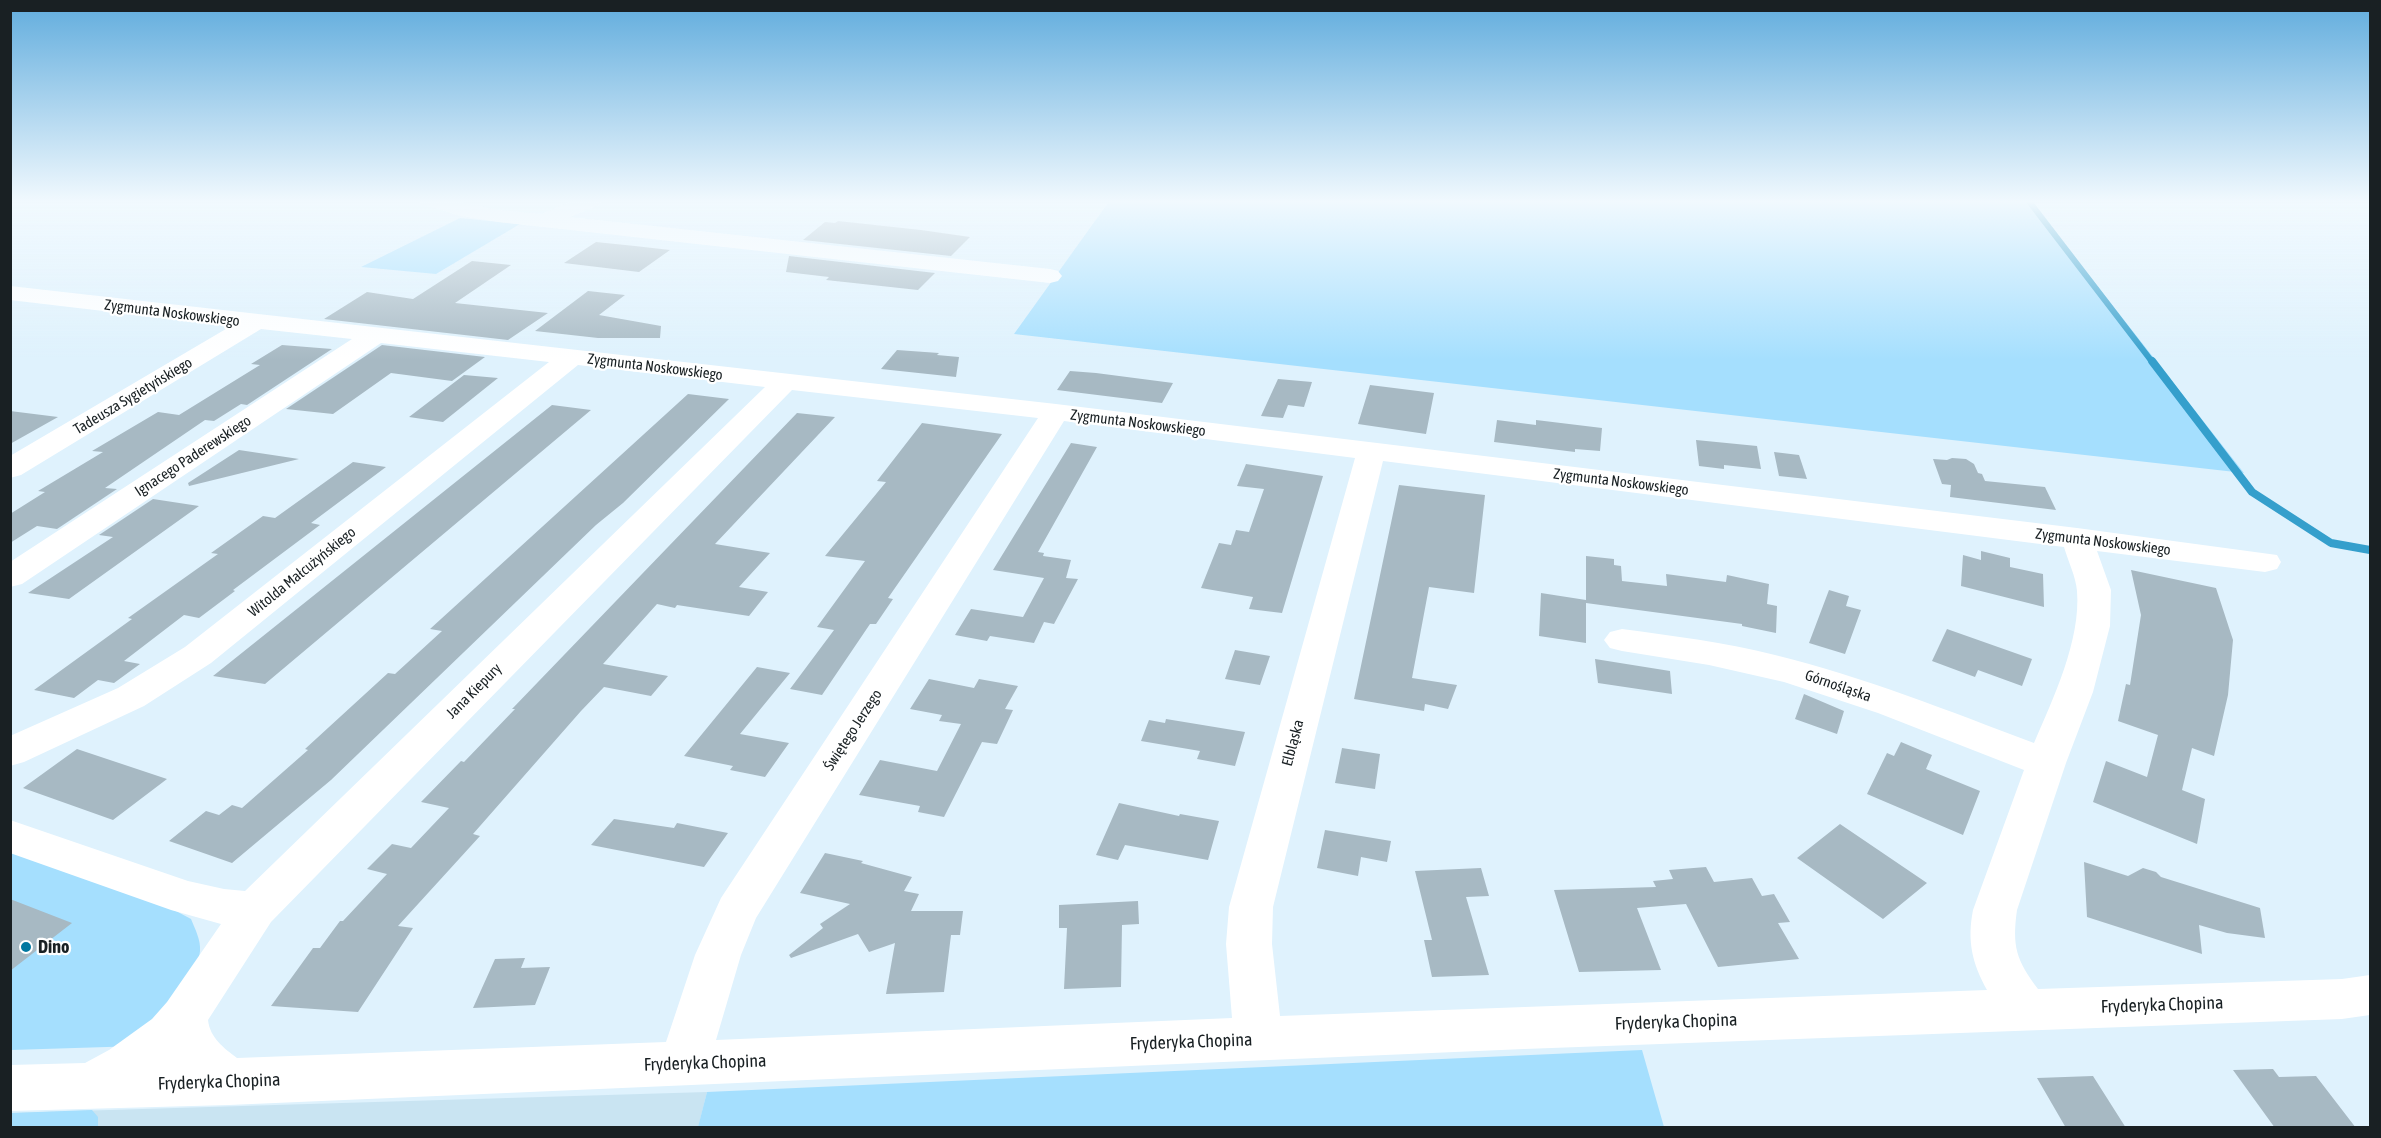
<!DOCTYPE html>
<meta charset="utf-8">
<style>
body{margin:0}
#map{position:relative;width:2381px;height:1138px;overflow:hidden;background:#dff2fd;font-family:"Asap Condensed",sans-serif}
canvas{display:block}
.frame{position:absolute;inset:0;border:12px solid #192023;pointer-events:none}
</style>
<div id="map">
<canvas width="2381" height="1138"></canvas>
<div class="frame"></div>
</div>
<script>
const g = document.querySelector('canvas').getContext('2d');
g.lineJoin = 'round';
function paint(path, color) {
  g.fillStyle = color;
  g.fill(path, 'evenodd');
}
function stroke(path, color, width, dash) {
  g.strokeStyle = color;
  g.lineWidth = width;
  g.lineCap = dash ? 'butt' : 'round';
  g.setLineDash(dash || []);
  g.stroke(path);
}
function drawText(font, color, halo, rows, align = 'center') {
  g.font = font + ' "Asap Condensed",sans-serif';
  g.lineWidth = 4.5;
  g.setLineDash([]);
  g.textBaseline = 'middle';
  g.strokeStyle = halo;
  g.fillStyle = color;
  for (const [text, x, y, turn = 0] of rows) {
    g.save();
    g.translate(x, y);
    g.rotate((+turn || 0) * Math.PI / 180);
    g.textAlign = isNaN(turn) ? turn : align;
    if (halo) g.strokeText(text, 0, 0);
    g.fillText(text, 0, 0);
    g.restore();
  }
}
const built = new Path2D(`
 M 707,1092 L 698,1128 L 11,1128 L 10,1113 Z`);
const green = new Path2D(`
 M 1110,200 L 2030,200 L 2244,473 L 1014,334 Z
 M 460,218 L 520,224 L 436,274 L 361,267 Z
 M 10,849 L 176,911 L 191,919 C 195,929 201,940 200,951 C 198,979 157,1023 139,1046 L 11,1050 Z
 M 1642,1050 L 1664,1127 L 698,1127 L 707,1092 Z
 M 92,1110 L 98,1117 L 98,1127 L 11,1127 L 11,1113 Z`);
const streamFar1 = new Path2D(`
 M 2028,200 L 2153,363`);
const stream = new Path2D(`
 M 2152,361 L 2252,492 L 2331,543 L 2370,550`);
const building = new Path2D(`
 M 838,221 L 921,230 L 970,237 L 951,256 L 803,240 L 825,222 L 835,223 Z
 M 596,242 L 635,246 L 670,250 L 639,272 L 564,263 Z
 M 789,256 L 935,273 L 918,290 L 826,280 L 829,277 L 786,272 Z
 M 472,261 L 511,265 L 455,303 L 548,313 L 508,340 L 324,319 L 367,292 L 413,299 Z
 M 588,291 L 625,295 L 599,315 L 661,326 L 660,338 L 598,338 L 535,331 Z
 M 282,345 L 332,349 L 247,405 L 241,404 L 214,421 L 205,420 L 105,488 L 117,489 L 57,529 L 37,526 L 10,543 L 10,514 L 45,492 L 38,491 L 103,452 L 92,451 L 158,412 L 179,415 L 260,365 L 251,364 Z
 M 382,345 L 485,357 L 452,381 L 391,373 L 333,414 L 286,409 Z
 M 897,350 L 939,353 L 937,355 L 959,357 L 956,377 L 881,369 Z
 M 1070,371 L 1096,373 L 1173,383 L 1162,403 L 1057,390 Z
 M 464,375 L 498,378 L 443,422 L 409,417 Z
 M 1278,379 L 1312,382 L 1304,407 L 1288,405 L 1283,418 L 1261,416 Z
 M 1370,385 L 1434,393 L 1426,434 L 1358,424 Z
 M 688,394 L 729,399 L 623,503 L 596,525 L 331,780 L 232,863 L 169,841 L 206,811 L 219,815 L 232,805 L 242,808 L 308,750 L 305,749 L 388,673 L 395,674 L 442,631 L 430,629 Z
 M 552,405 L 591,410 L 265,684 L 213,676 Z
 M 10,411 L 58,417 L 10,444 Z
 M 797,413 L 835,417 L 715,544 L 770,553 L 739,587 L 768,592 L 749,616 L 677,605 L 675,608 L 657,604 L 603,664 L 668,676 L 651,696 L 604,687 L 581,711 L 473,834 L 480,836 L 398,926 L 413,928 L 358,1012 L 271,1006 L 313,948 L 320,948 L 340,921 L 343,921 L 387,874 L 367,869 L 392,844 L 411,848 L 449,808 L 421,802 L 461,761 L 464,762 L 489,736 L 515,709 L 512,709 Z
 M 1497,420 L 1536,425 L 1536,420 L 1602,428 L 1600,451 L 1575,449 L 1575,452 L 1494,442 Z
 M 922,423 L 1002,434 L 888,598 L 893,599 L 876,624 L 870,624 L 822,695 L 790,689 L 834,630 L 817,627 L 865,561 L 825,556 L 886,482 L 877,481 Z
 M 1696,440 L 1757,446 L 1761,469 L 1724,465 L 1724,469 L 1699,466 Z
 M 1071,443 L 1097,447 L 1038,552 L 1044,553 L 1043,556 L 1071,560 L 1066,578 L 1078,579 L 1054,624 L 1044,622 L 1034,643 L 990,636 L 987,641 L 955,635 L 971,609 L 1023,617 L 1044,578 L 993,570 Z
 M 239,450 L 299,459 L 189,486 L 188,483 Z
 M 1774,452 L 1799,455 L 1807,479 L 1779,476 Z
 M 1952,458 L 1966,459 L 1974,464 L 1978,473 L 1982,474 L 1985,481 L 2045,487 L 2056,510 L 1950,497 L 1951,485 L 1942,484 L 1933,459 L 1947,460 Z
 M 353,462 L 386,467 L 311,523 L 320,525 L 233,590 L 235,591 L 199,618 L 184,615 L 124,661 L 140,664 L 114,683 L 98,680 L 74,698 L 34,690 L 132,619 L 128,618 L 218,554 L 211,553 L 263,516 L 275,518 Z
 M 1246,464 L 1323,476 L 1282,613 L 1249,609 L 1253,597 L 1201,588 L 1219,543 L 1231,545 L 1236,530 L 1249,532 L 1264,489 L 1237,486 Z
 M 1399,485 L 1485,495 L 1474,593 L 1429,587 L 1412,678 L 1457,685 L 1448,709 L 1425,704 L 1424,711 L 1354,699 Z
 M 153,499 L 199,506 L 69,599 L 28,593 L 113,537 L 99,535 Z
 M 1981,551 L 2010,558 L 2010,567 L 2043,574 L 2044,607 L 1961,586 L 1963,555 L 1981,560 Z
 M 1586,556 L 1614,559 L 1614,565 L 1621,566 L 1622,581 L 1667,586 L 1666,574 L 1726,582 L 1727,575 L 1769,584 L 1767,604 L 1777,606 L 1776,633 L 1742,626 L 1742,624 L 1586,603 L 1586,643 L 1539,636 L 1541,593 L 1586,600 Z
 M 2131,570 L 2216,588 L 2233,640 L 2228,695 L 2214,756 L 2192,748 L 2182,790 L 2205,799 L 2197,844 L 2093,802 L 2106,761 L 2147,777 L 2158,735 L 2118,721 L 2126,684 L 2130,685 L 2141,615 Z
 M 1829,590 L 1849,596 L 1846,606 L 1861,610 L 1845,654 L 1809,643 Z
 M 1947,629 L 2032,659 L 2022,686 L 1978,670 L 1975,677 L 1932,661 Z
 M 1235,650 L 1270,656 L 1260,685 L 1225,679 Z
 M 1595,659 L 1670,671 L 1672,694 L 1598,683 Z
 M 757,667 L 790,673 L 740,734 L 789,743 L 765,777 L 730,770 L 733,766 L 684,756 Z
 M 929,679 L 974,688 L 979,679 L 1018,686 L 1005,709 L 1013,710 L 997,744 L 982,742 L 944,817 L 918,812 L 920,806 L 859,795 L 880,760 L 937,771 L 961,724 L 939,721 L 942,715 L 910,709 Z
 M 1804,694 L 1844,711 L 1837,734 L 1795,719 Z
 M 1166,719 L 1245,732 L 1235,766 L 1197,759 L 1200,751 L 1141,741 L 1149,720 L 1165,723 Z
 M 1901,742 L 1932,755 L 1926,769 L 1980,791 L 1963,835 L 1867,794 L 1887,753 L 1894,756 Z
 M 1342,748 L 1380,754 L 1375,789 L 1335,783 Z
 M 77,749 L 167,779 L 113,820 L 23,788 Z
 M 1119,803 L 1179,816 L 1180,814 L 1219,821 L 1208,860 L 1125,845 L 1118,860 L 1096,855 Z
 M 614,819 L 674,828 L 677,823 L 728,833 L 704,867 L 591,845 Z
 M 1840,824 L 1927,883 L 1883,919 L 1797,858 Z
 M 1325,830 L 1391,841 L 1387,862 L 1361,857 L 1358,876 L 1317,868 Z
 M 825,853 L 863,861 L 861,863 L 912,877 L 904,891 L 919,894 L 911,911 L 963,911 L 960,935 L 951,935 L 944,992 L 886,994 L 895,943 L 869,952 L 858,934 L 791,958 L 789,955 L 823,928 L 820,924 L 850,904 L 800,893 Z
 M 2084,862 L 2128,876 L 2143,868 L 2156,872 L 2161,877 L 2260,908 L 2265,938 L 2227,933 L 2199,925 L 2202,954 L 2087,917 Z
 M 1706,867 L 1714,882 L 1752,878 L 1762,896 L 1774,894 L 1790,922 L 1778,923 L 1799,959 L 1718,967 L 1686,904 L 1637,908 L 1661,970 L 1579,972 L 1554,890 L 1656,887 L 1653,881 L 1673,879 L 1669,870 Z
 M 1481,868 L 1489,896 L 1466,897 L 1489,975 L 1432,977 L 1424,940 L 1432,940 L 1415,871 Z
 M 10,899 L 72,923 L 10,971 Z
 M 1138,901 L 1139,924 L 1122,925 L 1121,987 L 1064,989 L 1067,928 L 1059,928 L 1059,905 Z
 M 525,958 L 521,968 L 550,967 L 535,1005 L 473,1008 L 495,959 Z
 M 2273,1069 L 2279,1077 L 2316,1076 L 2356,1128 L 2275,1128 L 2233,1070 Z
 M 2093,1076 L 2126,1128 L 2066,1128 L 2037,1078 Z`);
const minor = new Path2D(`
 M 418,200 L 451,200 L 498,210 L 541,214 L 575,200 L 604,200 L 601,204 L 570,217 L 1050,269 L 1058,271 L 1062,276 L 1058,281 L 1050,283 L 498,222 L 461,216 L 421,204 Z
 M 10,286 L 1056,404 L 2077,528 L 2277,555 L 2281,562 L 2277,569 L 2265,572 L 2097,551 L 2111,590 L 2110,626 L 2093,692 L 2066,763 L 2017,910 C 2012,946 2016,960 2038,989 L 2342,979 L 2370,975 L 2370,1015 L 2342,1019 L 1524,1049 L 229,1105 L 10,1111 L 10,1065 L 85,1063 L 109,1050 L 152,1019 L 167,1002 L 221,924 L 171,910 L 10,853 L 10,820 L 188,881 L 224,889 L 245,891 L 765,387 L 578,365 L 211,663 L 144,706 L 24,762 L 10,766 L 10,736 L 118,688 L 185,647 L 549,362 L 381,343 L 22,584 L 10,587 L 10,562 L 352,339 L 261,329 L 21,475 L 10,478 L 10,456 L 231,326 L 10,300 ZM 792,390 L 1038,418 L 721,898 L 695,955 L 666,1042 L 237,1058 C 224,1048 210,1038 208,1020 L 271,922 ZM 1064,421 L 1355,458 L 1229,907 L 1226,944 L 1232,1018 L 716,1040 L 741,955 L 756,918 ZM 1383,461 L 2064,547 C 2068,561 2076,577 2077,591 C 2081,640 2053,699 2034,743 C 1949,711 1864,677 1775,655 C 1725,642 1673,636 1622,629 L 1610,632 L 1604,640 L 1610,648 L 1622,651 L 1709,665 L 1784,682 L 1878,713 L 2024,770 L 1973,910 C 1967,941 1972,963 1987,990 L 1280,1016 L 1272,944 L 1273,907 Z`);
const markers = [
 [26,947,6,"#0077a0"]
];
const streetNames = [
 ["Zygmunta Noskowskiego",172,313,7],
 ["Zygmunta Noskowskiego",655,367,7],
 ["Tadeusza Sygietyńskiego",133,396,-31],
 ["Zygmunta Noskowskiego",1138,423,7],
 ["Ignacego Paderewskiego",193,456,-33],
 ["Zygmunta Noskowskiego",1621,482,7],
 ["Zygmunta Noskowskiego",2103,542,7],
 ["Witolda Małcużyńskiego",302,572,-39],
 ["Górnośląska",1838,686,19],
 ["Jana Kiepury",474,691,-45],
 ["Świętego Jerzego",853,730,-57],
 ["Elbląska",1293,743,-75]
];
const nearPoinames = [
 ["Dino",38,947]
];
const nearStreetnames = [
 ["Fryderyka Chopina",2162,1005,-2],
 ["Fryderyka Chopina",1676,1022,-2],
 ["Fryderyka Chopina",1191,1042,-2],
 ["Fryderyka Chopina",705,1063,-2],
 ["Fryderyka Chopina",219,1082,-2]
];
paint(built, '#c9e4f2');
paint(green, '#a5dffe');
stroke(streamFar1, '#359fcc', 6);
stroke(stream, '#359fcc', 8);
paint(building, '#a7b9c3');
paint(minor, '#fff');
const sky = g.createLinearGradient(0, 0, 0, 360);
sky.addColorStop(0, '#60acdd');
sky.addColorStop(0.56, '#f1f9fe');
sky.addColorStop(1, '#f1f9fe00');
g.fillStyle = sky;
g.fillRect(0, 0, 2381, 360);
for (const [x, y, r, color] of markers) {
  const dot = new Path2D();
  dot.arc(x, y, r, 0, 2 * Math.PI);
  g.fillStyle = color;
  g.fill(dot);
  stroke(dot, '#fff', 2);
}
drawText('15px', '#192023', '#fff', streetNames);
drawText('bold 18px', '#192023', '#fff', nearPoinames, 'left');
drawText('18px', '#192023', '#fff', nearStreetnames);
</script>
